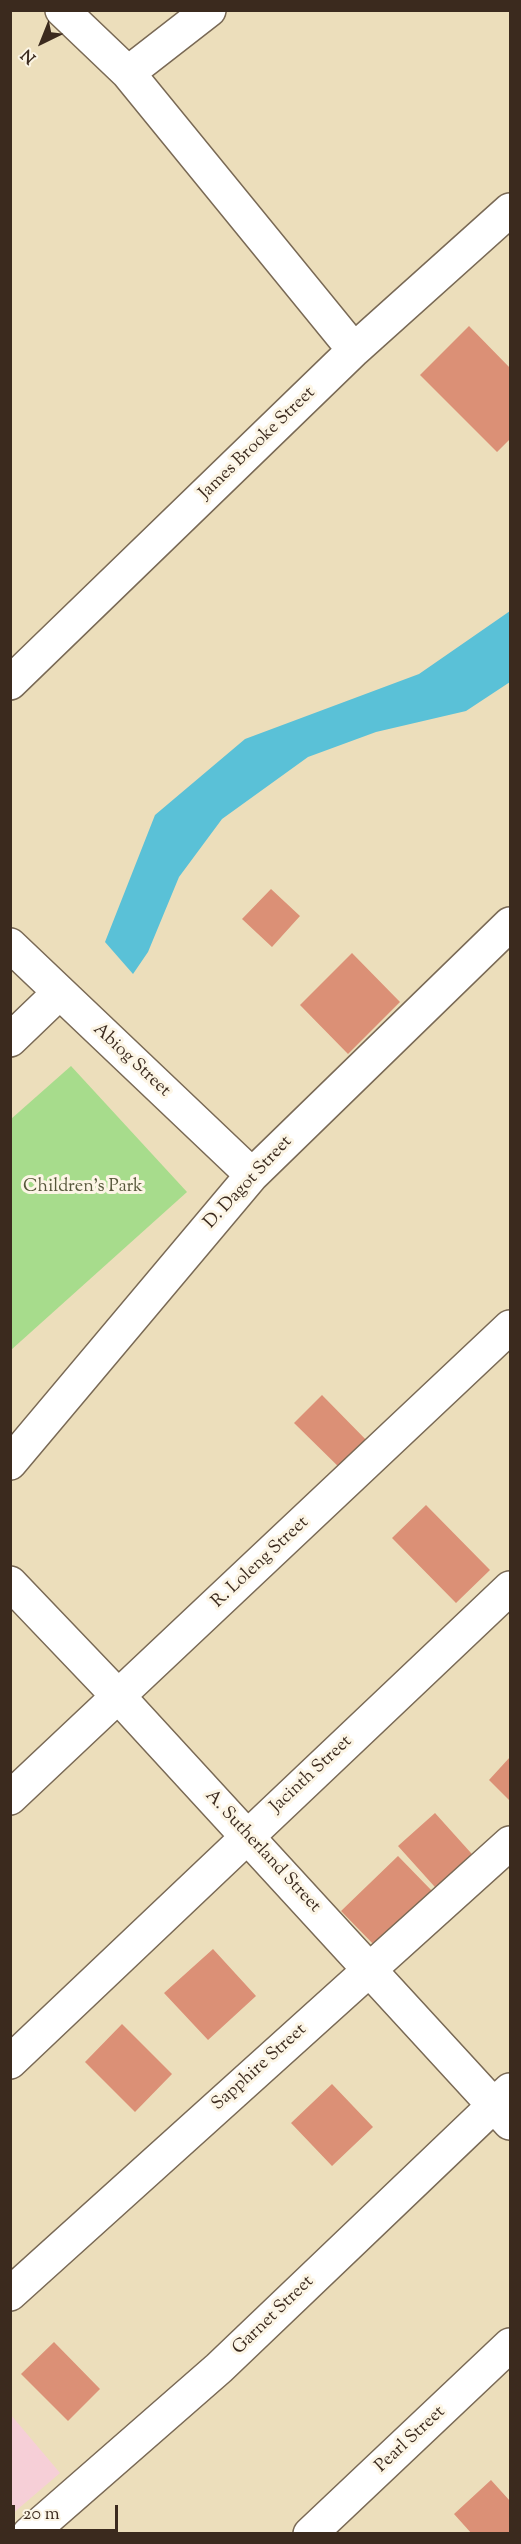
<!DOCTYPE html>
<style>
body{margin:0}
#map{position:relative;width:521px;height:2544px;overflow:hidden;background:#ecdebb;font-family:"Sorts Mill Goudy",serif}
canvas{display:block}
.frame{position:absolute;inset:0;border:12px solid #3b2a1e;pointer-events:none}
.north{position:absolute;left:12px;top:12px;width:60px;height:60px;-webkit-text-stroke:4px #fcf5e5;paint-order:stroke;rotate:223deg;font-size:16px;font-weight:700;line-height:24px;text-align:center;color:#3b2a1e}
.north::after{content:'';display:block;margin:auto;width:21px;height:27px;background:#3b2a1e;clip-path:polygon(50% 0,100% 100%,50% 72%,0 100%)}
.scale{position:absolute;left:12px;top:2505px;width:106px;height:27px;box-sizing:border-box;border:3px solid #3b2a1e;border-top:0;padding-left:8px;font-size:18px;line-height:21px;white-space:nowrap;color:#3b2a1e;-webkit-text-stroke:4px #fcf5e5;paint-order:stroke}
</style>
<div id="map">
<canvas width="521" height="2544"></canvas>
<div class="frame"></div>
<div class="north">N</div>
<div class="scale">20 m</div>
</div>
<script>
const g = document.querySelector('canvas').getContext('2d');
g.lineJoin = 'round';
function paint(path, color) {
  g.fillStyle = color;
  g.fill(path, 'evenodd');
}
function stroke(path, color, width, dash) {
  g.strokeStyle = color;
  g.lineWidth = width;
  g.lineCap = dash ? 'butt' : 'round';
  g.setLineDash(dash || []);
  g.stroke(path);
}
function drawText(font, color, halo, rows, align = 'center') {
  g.font = font + ' "Sorts Mill Goudy",serif';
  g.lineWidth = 6;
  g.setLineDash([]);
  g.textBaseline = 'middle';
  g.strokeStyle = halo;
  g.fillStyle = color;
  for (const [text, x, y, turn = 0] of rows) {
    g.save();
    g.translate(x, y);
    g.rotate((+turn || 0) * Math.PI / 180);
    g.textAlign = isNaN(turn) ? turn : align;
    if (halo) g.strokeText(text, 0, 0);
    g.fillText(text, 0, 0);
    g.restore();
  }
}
const built = new Path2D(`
 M 11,2415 L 60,2473 L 11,2515 L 10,2515 Z`);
const green = new Path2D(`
 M 71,1066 L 187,1192 L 11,1350 L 11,1119 Z`);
const water = new Path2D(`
 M 510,611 L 510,682 L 466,711 L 376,732 L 308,757 L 222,819 L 179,877 L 148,952 L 133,974 L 105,942 L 155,815 L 245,739 L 419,674 Z`);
const building = new Path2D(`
 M 469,326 L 510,368 L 510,439 L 497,452 L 420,375 Z
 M 271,889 L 300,916 L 272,947 L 242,919 Z
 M 352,953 L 400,1002 L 348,1054 L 300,1005 Z
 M 322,1395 L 375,1449 L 348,1476 L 294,1423 Z
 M 426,1505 L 490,1570 L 456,1603 L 392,1538 Z
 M 510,1757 L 510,1801 L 489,1780 Z
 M 435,1813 L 480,1863 L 443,1896 L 398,1846 Z
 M 398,1856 L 433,1892 L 376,1947 L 341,1911 Z
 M 213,1949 L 256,1996 L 208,2040 L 164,1993 Z
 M 122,2024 L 172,2074 L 135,2112 L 85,2062 Z
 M 332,2084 L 373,2127 L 332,2166 L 291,2123 Z
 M 54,2342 L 100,2389 L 68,2421 L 21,2374 Z
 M 491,2480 L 510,2501 L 510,2534 L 472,2534 L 454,2514 Z`);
const minor = new Path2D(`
 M 62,10 L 128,73 L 354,350
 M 128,73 L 209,10
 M 10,683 L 354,350 L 510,210
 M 10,945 L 252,1175
 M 10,1040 L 59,993
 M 10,1463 L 252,1175 L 510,924
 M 10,1583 L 118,1696 L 510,2123
 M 10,1798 L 510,1327
 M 10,2062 L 510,1588
 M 10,2294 L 510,1843
 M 29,2534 L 219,2368 L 510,2090
 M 310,2534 L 510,2345`);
const streetNames = [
 ["James Brooke Street",258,444,-44],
 ["Abiog Street",131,1061,43],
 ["D. Dagot Street",249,1183,-47],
 ["R. Loleng Street",261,1563,-43],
 ["Jacinth Street",312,1775,-43],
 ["A. Sutherland Street",262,1852,47],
 ["Sapphire Street",260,2068,-42],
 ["Garnet Street",274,2316,-44],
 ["Pearl Street",411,2440,-43]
];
const parkNames = [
 ["Children's Park",83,1188]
];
paint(built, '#f6cfd7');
paint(green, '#a7dc8c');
paint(water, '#5ac1d7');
paint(building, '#db9076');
stroke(minor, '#796955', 36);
stroke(minor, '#fff', 33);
drawText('18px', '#3b2a1e', '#fcf5e5', streetNames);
drawText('18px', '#56563a', '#fcf5e5', parkNames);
</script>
